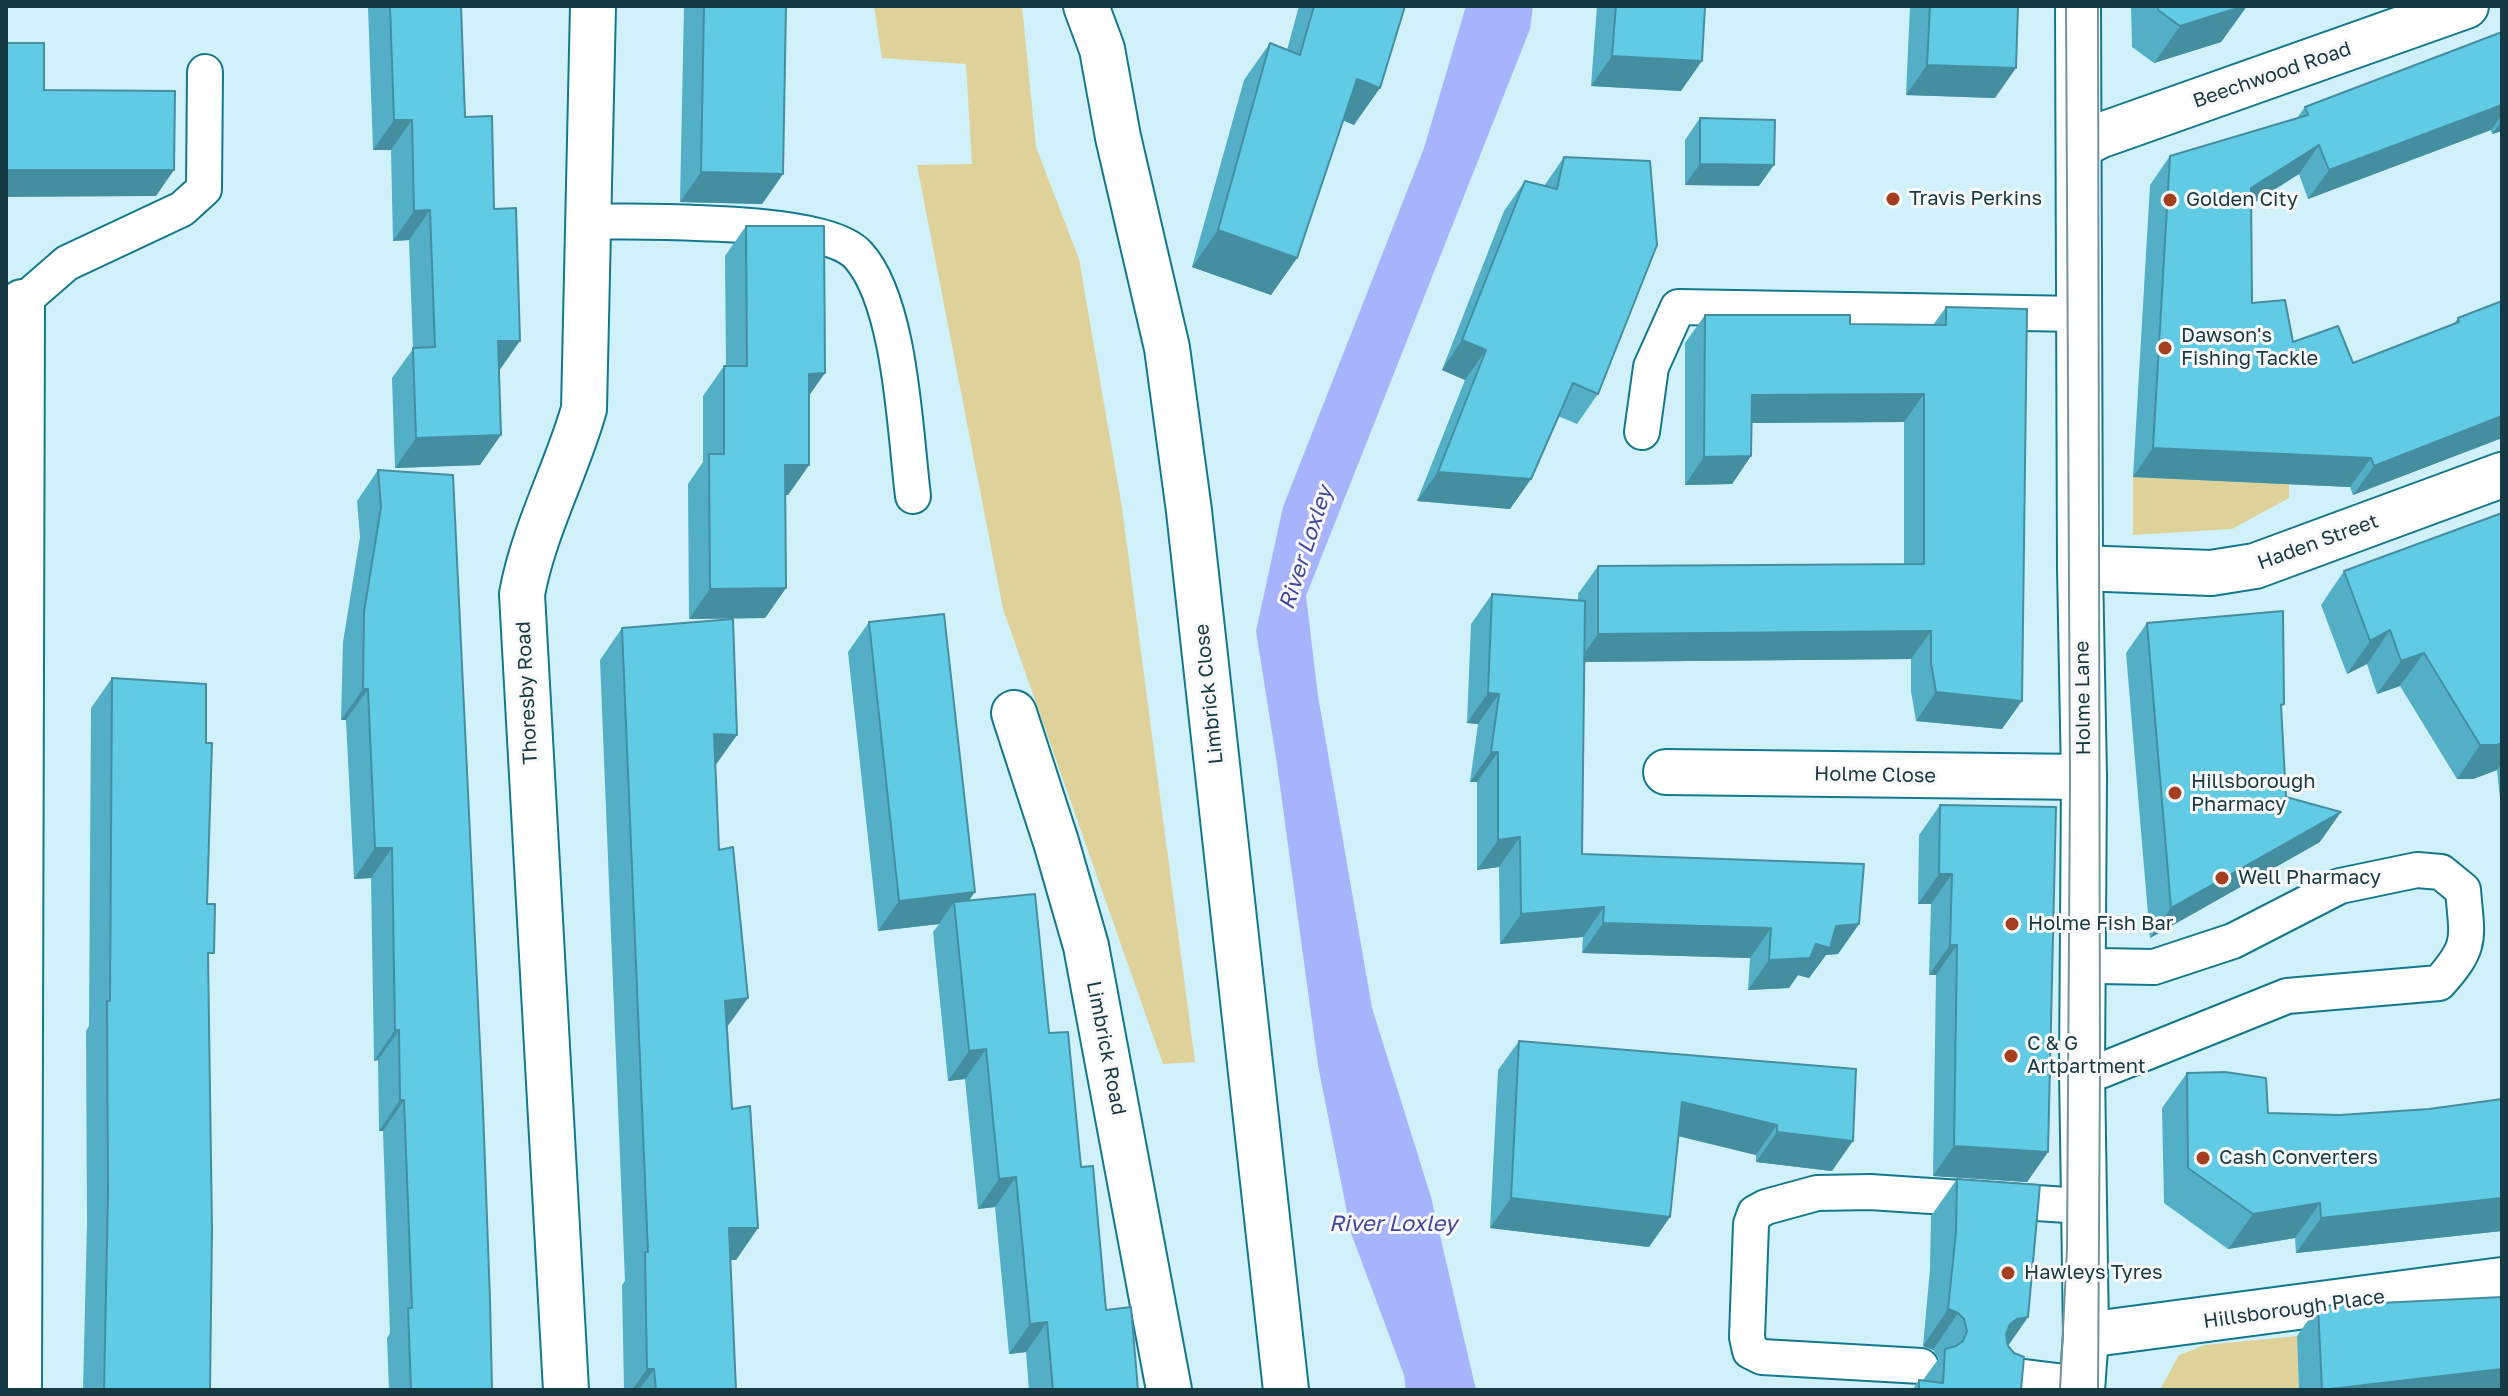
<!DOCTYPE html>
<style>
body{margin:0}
#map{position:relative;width:2508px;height:1396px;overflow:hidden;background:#d1f1fa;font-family:"Golos Text",sans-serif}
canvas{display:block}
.frame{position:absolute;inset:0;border:8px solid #153a43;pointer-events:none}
</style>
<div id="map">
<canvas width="2508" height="1396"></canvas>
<div class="frame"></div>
</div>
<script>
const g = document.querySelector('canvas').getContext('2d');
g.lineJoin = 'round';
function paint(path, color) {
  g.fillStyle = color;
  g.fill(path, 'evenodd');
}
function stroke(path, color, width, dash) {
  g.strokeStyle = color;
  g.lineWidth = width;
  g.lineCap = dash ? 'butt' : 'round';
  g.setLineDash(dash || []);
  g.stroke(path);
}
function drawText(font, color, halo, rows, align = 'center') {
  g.font = font + ' "Golos Text",sans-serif';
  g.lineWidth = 6;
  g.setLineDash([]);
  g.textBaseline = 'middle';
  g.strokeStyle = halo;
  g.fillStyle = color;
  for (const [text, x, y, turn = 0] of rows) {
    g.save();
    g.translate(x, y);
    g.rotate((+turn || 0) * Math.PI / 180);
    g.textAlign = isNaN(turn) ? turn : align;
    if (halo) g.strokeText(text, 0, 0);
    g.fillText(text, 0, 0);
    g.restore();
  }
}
const green = new Path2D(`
 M 874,6 L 1022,6 L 1036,147 L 1079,259 L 1122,508 L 1195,1062 L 1163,1064 L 1003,609 L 917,165 L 972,164 L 966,64 L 882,58 Z
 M 2133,477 L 2289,484 L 2289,498 L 2232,529 L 2133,535 Z
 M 2297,1336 L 2299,1390 L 2160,1390 L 2179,1355 L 2205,1345 Z`);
const water = new Path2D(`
 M 1466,6 L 1533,6 L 1530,29 L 1306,596 L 1318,696 L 1372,1008 L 1431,1197 L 1476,1390 L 1406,1390 L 1404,1375 L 1351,1233 L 1318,1065 L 1277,764 L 1256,631 L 1283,507 L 1424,148 Z`);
const lane = new Path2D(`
 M 589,221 C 643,223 824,217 858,255 C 901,302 905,432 913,496
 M 22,302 L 67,263 L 182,209 L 204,189 L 205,72
 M 1642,432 L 1651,367 L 1678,307 L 2080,314
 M 2082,1070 L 2100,1071 L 2287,996 L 2439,983 C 2473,945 2467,939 2463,890 L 2441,872 L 2417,870 L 2340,886 L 2233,941 L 2154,967 L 2100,966 L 2083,963
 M 1921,1366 L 1762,1357 L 1750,1351 L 1747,1337 L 1751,1224 L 1755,1213 L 1766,1207 L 1817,1193 L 1870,1192 L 2067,1205 L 2085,1204
 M 2000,1374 L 2082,1384`);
const street = new Path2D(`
 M 1086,6 L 1102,49 L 1118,137 L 1167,348 L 1189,511 L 1286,1390
 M 2079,146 L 2099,136 L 2466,6
 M 2080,568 L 2211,573 L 2255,566 L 2502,475
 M 1014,713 L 1056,842 L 1086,946 L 1169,1390
 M 1666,772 L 2084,777
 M 2086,1335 L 2502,1280
 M 19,1390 L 22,302
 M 566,1390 L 522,594 C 534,529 566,472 584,409 L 593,6`);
const primary = new Path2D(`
 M 2078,6 L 2080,568 L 2084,777 L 2082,1070 L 2086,1335 L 2082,1390`);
const tram = new Path2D(`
 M 2060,1390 L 2067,1249 L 2070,778 L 2066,6
 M 2098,1390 L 2100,1071 L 2098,6`);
const wall = new Path2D(`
 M 368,6 L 461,6 L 465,117 L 499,371 L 480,465 L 395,468 L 392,378 L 413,349 L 409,240 L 393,241 L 391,150 L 373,150 Z
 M 684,6 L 786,6 L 783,174 L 762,204 L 680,202 Z
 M 1299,6 L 1405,6 L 1354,125 L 1343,120 L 1297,258 L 1271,295 L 1192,267 L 1244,80 L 1270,43 L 1287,50 Z
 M 1597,6 L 1705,6 L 1681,91 L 1591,86 Z
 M 1910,6 L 2018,6 L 1995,98 L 1906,95 Z
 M 2131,6 L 2247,6 L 2221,42 L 2154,63 L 2132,47 Z
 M 2502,32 L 2502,131 L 2492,134 L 2491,130 L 2308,199 L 2299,174 L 2251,205 L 2252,303 L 2293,342 L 2353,363 L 2453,325 L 2458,318 L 2502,301 L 2502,438 L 2353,495 L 2350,487 L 2133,477 L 2150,185 L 2170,156 L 2297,118 L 2305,107 Z
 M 1700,118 L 1759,186 L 1685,185 L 1685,140 Z
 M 1564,157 L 1598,394 L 1577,424 L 1558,416 L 1531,479 L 1510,509 L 1417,501 L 1465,380 L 1442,370 L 1504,211 L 1525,181 L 1544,186 Z
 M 746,226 L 809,396 L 809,465 L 788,495 L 785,495 L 786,588 L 765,618 L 689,619 L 688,484 L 703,462 L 703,396 L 724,366 L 726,366 L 725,256 Z
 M 1946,307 L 2002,729 L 1916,721 L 1911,691 L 1911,659 L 1584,662 L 1582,854 L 1859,924 L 1838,954 L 1826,955 L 1809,978 L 1798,975 L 1789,988 L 1748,990 L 1750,958 L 1582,953 L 1583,937 L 1500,944 L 1499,867 L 1477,870 L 1477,782 L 1470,782 L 1478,724 L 1467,723 L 1471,624 L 1492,594 L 1578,600 L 1578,594 L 1598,566 L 1904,564 L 1904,422 L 1752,423 L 1751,456 L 1732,484 L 1685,485 L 1685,343 L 1705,315 L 1850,324 L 1933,325 Z
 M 378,470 L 492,1390 L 389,1390 L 387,1338 L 390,1333 L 383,1131 L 379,1131 L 378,1060 L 374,1061 L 371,878 L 354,879 L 346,720 L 341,720 L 343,642 L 360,537 L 357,501 Z
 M 2502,513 L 2502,818 L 2497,770 L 2473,779 L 2457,779 L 2400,686 L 2377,694 L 2367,664 L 2347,674 L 2321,605 L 2344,571 Z
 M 869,622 L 969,901 L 1049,1033 L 1081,1167 L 1106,1310 L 1138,1390 L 1029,1390 L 1026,1352 L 1009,1354 L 995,1207 L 978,1209 L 965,1079 L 948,1081 L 933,932 L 939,924 L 878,931 L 848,652 Z
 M 2147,623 L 2284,704 L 2281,708 L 2286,797 L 2320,842 L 2150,938 L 2126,653 Z
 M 622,628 L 737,735 L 715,766 L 732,1109 L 758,1228 L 736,1260 L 730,1260 L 735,1390 L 624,1390 L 622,1285 L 625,1281 L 600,660 Z
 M 112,678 L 207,904 L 208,961 L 210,1390 L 83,1390 L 87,1224 L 86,1031 L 89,1026 L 91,708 Z
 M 1940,805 L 2048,1152 L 2027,1182 L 1933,1176 L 1936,975 L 1929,975 L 1931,904 L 1918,904 L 1919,835 Z
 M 1519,1041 L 1856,1069 L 1832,1171 L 1756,1162 L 1756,1155 L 1679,1136 L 1670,1217 L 1649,1247 L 1490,1228 L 1498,1070 Z
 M 2187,1073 L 2268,1113 L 2340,1115 L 2429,1109 L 2502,1099 L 2502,1231 L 2296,1253 L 2295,1238 L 2228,1249 L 2164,1203 L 2162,1108 Z
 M 1957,1179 L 2028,1317 L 2008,1346 L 2021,1390 L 1912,1390 L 1919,1380 L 1923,1380 L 1939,1358 L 1933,1350 L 1923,1346 L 1930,1269 L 1931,1216 Z
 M 2318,1306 L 2502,1390 L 2299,1390 L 2297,1336 Z`);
const shadedWall = new Path2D(`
 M 2244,6 L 2247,6 L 2221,42 L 2154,63 L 2180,26 Z
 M 1612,56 L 1702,61 L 1681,91 L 1591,86 Z
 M 1927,65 L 2016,68 L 1995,98 L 1906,95 Z
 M 1357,79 L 1380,88 L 1354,125 L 1332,116 Z
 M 2502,105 L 2502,115 L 2491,130 L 2308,199 L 2329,170 Z
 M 394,120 L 412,120 L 391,150 L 373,150 Z
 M 2502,121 L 2502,131 L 2492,134 Z
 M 2319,145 L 2299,174 L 2230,217 L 2251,188 Z
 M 1700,164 L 1774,165 L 1759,186 L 1685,185 Z
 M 6,170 L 174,170 L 156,196 L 6,197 Z
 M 701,172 L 783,174 L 762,204 L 680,202 Z
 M 430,210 L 409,240 L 393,241 L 414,211 Z
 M 1218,230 L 1297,258 L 1271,295 L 1192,267 Z
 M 1462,340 L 1486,350 L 1465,380 L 1442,370 Z
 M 498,341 L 520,341 L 499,371 Z
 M 825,373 L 804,403 L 809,374 Z
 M 1924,394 L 1904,422 L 1732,423 L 1752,395 Z
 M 2502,416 L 2502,438 L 2353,495 L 2374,466 Z
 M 501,435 L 480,465 L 395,468 L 416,438 Z
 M 2153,448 L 2371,458 L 2350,487 L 2133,477 Z
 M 1751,456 L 1732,484 L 1685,485 L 1704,457 Z
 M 785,465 L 809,465 L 788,495 L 764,495 Z
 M 1438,472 L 1531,479 L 1510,509 L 1417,501 Z
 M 786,588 L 765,618 L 689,619 L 710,589 Z
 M 2390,630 L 2367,664 L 2347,674 L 2370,641 Z
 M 1931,631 L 1911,659 L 1578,662 L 1598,634 Z
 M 2424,653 L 2400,686 L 2377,694 L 2401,661 Z
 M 363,689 L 368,689 L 346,720 L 341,720 Z
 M 1936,692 L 2022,701 L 2002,729 L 1916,721 Z
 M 1488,693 L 1499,694 L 1478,724 L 1467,723 Z
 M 714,734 L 737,735 L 714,767 Z
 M 2502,743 L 2502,763 L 2497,770 L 2473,779 L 2457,779 L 2480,745 Z
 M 1491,752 L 1498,752 L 1477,782 L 1470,782 Z
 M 2341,812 L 2320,842 L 2150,938 L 2171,908 Z
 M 1520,837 L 1499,867 L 1477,870 L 1498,840 Z
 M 375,848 L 392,848 L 371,878 L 354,879 Z
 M 1939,874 L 1952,874 L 1931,904 L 1918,904 Z
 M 975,892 L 956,919 L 954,902 L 939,924 L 878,931 L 899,901 Z
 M 1604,907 L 1583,937 L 1500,944 L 1521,914 Z
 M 1603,923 L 1771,928 L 1750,958 L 1582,953 Z
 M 1859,924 L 1838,954 L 1826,955 L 1809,978 L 1798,975 L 1789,988 L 1748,990 L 1769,960 L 1816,944 L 1836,926 Z
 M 1950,945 L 1957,945 L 1936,975 L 1929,975 Z
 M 748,998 L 725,1030 L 725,1001 Z
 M 395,1030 L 399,1030 L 378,1060 L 374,1061 Z
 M 986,1049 L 965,1079 L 948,1081 L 969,1051 Z
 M 400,1100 L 404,1100 L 383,1131 L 379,1131 Z
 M 1682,1102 L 1777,1125 L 1756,1155 L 1661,1132 Z
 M 1777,1132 L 1853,1141 L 1832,1171 L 1756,1162 Z
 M 1954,1146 L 2048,1152 L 2027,1182 L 1933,1176 Z
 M 1016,1177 L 995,1207 L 978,1209 L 999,1179 Z
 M 1511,1198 L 1670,1217 L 1649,1247 L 1490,1228 Z
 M 2502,1198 L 2502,1231 L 2296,1253 L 2321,1218 Z
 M 2320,1203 L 2295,1238 L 2228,1249 L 2253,1214 Z
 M 729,1228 L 758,1228 L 736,1260 L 706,1261 Z
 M 1948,1309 L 1958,1313 L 1933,1350 L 1923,1346 Z
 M 2028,1317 L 2002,1354 L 1992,1356 L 2010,1324 L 2017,1319 Z
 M 1047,1322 L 1026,1352 L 1009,1354 L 1030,1324 Z
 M 647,1369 L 654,1369 L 639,1390 L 632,1390 Z
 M 2502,1369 L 2502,1390 L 2327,1390 Z`);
const building = new Path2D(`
 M 390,6 L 461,6 L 465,117 L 492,116 L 494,209 L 516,208 L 520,341 L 498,341 L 501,435 L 416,438 L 413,348 L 435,347 L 430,210 L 414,211 L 412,120 L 394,120 Z
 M 704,6 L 786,6 L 783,174 L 701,172 Z
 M 1314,6 L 1405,6 L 1380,88 L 1357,79 L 1297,258 L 1218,230 L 1270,43 L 1300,55 Z
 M 1616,6 L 1705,6 L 1702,61 L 1612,56 Z
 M 1930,6 L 2018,6 L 2016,68 L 1927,65 Z
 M 2158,6 L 2244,6 L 2180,26 L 2158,10 Z
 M 2502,32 L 2502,105 L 2329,170 L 2319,145 L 2251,188 L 2252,303 L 2285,300 L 2293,342 L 2338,326 L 2353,363 L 2459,322 L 2458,318 L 2502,301 L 2502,416 L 2374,466 L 2371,458 L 2153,448 L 2170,156 L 2308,115 L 2305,107 Z
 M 6,43 L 44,43 L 44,90 L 175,91 L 174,170 L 6,170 Z
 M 1700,118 L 1775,120 L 1774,165 L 1700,164 Z
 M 1564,157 L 1650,161 L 1657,245 L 1598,394 L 1573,383 L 1531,479 L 1438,472 L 1486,350 L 1462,340 L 1525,181 L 1557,189 Z
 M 746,226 L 824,226 L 825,373 L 809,374 L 809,465 L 785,465 L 786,588 L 710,589 L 709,454 L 724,454 L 724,366 L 747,366 Z
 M 1946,307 L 2027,309 L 2022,701 L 1936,692 L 1931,663 L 1931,631 L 1598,634 L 1598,566 L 1924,564 L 1924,394 L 1752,395 L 1751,456 L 1704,457 L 1705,315 L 1850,315 L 1850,324 L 1946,325 Z
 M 378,470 L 453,475 L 483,1109 L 490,1300 L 492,1390 L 411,1390 L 408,1308 L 412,1308 L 404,1100 L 400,1100 L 399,1030 L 395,1030 L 392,848 L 375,848 L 368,689 L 363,689 L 364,612 L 381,507 Z
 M 2502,513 L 2502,743 L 2497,745 L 2480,745 L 2424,653 L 2401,661 L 2390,630 L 2370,641 L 2344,571 Z
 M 1492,594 L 1585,601 L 1582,854 L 1864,864 L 1859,924 L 1836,926 L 1830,948 L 1816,944 L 1810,958 L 1769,960 L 1771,928 L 1603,923 L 1604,907 L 1521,914 L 1520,837 L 1498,840 L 1498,752 L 1491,752 L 1499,694 L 1488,693 Z
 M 2283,611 L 2284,704 L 2281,705 L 2286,797 L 2341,812 L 2171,908 L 2147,623 Z
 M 944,614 L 975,892 L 899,901 L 869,622 Z
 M 733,619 L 737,735 L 714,734 L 719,850 L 733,847 L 748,998 L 725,1001 L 732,1109 L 750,1106 L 758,1228 L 729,1228 L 736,1390 L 656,1390 L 654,1369 L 647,1369 L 645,1252 L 648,1252 L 622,628 Z
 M 112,678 L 206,684 L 206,743 L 212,743 L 207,904 L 215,904 L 214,953 L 208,953 L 212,1229 L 210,1390 L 104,1390 L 108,1194 L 107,1001 L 110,1001 Z
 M 1940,805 L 2056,807 L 2048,1152 L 1954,1146 L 1957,945 L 1950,945 L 1952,874 L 1939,874 Z
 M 1035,894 L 1049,1033 L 1068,1032 L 1081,1167 L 1093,1166 L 1106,1310 L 1131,1307 L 1138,1390 L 1053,1390 L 1047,1322 L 1030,1324 L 1016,1177 L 999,1179 L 986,1049 L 969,1051 L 954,902 Z
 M 1519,1041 L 1856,1069 L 1853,1141 L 1777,1132 L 1777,1125 L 1682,1102 L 1670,1217 L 1511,1198 Z
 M 2225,1072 L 2266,1078 L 2268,1113 L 2340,1115 L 2429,1109 L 2502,1099 L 2502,1198 L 2321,1218 L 2320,1203 L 2253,1214 L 2188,1168 L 2187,1073 Z
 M 1957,1179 L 2040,1185 L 2028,1317 L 2017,1319 L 2010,1324 L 2006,1334 L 2008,1346 L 2014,1353 L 2024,1357 L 2021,1390 L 1919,1390 L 1919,1380 L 1943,1383 L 1945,1349 L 1956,1346 L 1963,1341 L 1967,1331 L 1964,1319 L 1958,1313 L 1948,1309 L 1956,1232 Z
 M 2502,1297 L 2502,1369 L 2322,1390 L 2318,1306 Z`);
const markers = [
 [1893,199,8,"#a53d1f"],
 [2170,200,8,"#a53d1f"],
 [2165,348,8,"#a53d1f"],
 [2175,793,8,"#a53d1f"],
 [2222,878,8,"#a53d1f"],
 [2012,924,8,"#a53d1f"],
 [2011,1056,8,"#a53d1f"],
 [2203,1158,8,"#a53d1f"],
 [2008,1273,8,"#a53d1f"]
];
const streetNames = [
 ["Beechwood Road",2272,75,-19],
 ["Haden Street",2318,542,-20],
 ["Thoresby Road",527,693,-93],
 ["Limbrick Close",1209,694,-96],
 ["Holme Lane",2083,698,-91],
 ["Holme Close",1875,775,1],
 ["Limbrick Road",1106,1048,79],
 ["Hillsborough Place",2294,1309,-8]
];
const poiNames = [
 ["Travis Perkins",1909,199],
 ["Golden City",2186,200],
 ["Dawson's",2181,336],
 ["Fishing Tackle",2181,359],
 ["Hillsborough",2191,782],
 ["Pharmacy",2191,805],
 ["Well Pharmacy",2238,878],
 ["Holme Fish Bar",2028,924],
 ["C & G",2027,1044],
 ["Artpartment",2027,1067],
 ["Cash Converters",2219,1158],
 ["Hawleys Tyres",2024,1273]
];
const waterNames = [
 ["River Loxley",1306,548,-72],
 ["River Loxley",1393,1224]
];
paint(green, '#ded19a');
paint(water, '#a7b3fb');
stroke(lane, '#13788c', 38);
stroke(street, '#13788c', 48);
stroke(primary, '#13788c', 48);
stroke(lane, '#fff', 34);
stroke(street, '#fff', 44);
stroke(primary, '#fff', 44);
stroke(tram, '#72949d', 2);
paint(wall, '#53afc5');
paint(shadedWall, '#448ea0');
paint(building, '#61cbe5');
stroke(building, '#448ea0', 2);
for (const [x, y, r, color] of markers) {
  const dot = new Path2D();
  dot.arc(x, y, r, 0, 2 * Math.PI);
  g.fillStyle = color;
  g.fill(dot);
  stroke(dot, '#f8f8f8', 3);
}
drawText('20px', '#153a43', '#f8f8f8', streetNames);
drawText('20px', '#153a43', '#f8f8f8', poiNames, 'left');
drawText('italic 22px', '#41479a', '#f8f8f8', waterNames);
</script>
